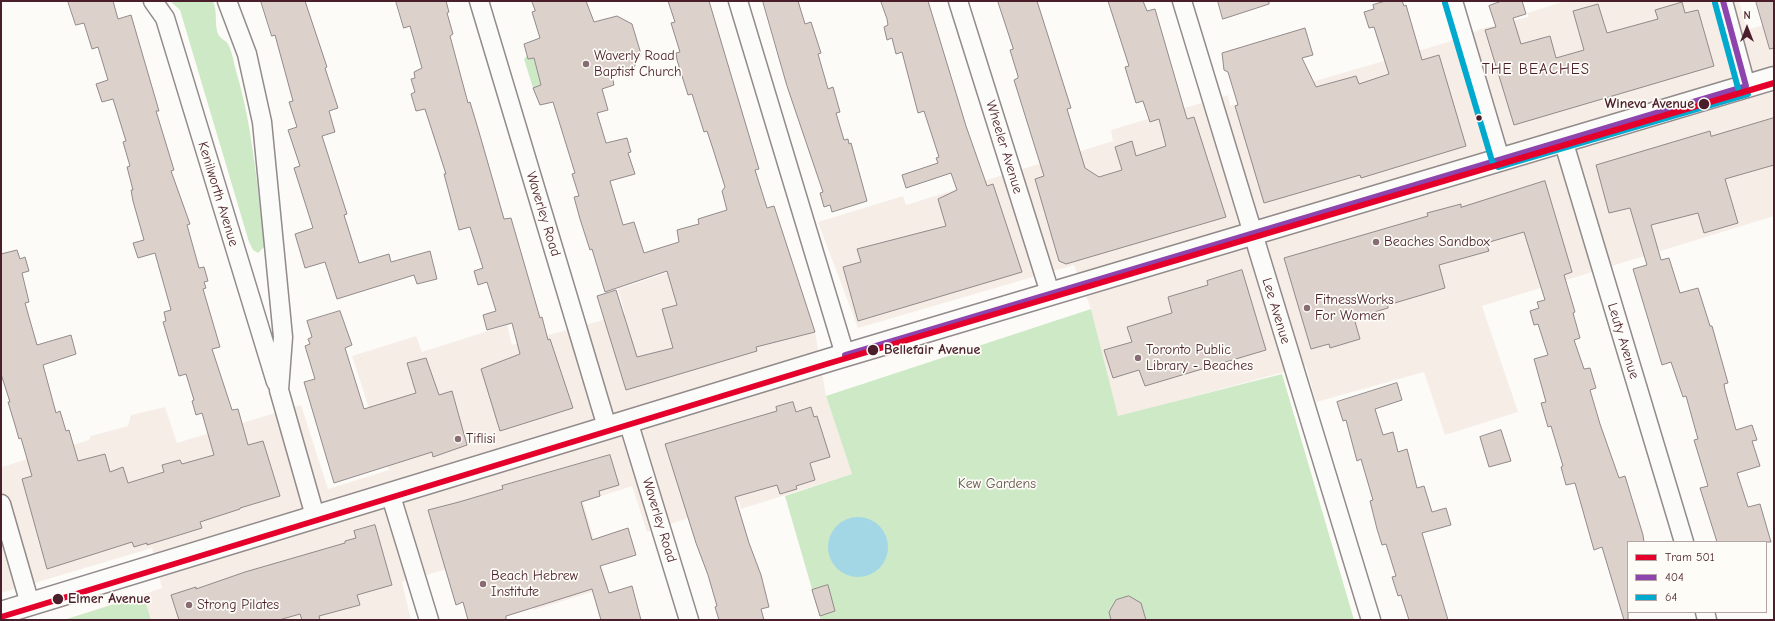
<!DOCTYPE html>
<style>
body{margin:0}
#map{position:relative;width:1775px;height:621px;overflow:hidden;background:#fcfbf8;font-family:"Comic Neue",sans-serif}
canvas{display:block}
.frame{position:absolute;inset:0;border:2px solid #4a1f2b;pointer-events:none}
.legend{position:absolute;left:1627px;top:541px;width:140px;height:72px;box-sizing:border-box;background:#fdfcf7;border:1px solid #b5a4a5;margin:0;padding:5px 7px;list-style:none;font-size:12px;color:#4a1f2b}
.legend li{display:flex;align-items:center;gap:8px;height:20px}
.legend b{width:20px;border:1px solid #b5a4a5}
.north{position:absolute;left:1727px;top:8px;width:40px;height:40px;-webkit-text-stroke:3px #fdfcf7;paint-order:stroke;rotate:0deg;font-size:11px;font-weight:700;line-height:16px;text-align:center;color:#4a1f2b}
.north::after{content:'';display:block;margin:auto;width:14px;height:18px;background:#4a1f2b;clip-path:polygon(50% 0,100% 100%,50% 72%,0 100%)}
</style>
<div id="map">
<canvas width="1775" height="621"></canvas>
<div class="frame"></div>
<ul class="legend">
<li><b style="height:5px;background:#e4002b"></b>Tram 501</li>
<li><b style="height:5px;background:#8e44ad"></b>404</li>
<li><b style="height:5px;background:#00a9ce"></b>64</li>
</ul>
<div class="north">N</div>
</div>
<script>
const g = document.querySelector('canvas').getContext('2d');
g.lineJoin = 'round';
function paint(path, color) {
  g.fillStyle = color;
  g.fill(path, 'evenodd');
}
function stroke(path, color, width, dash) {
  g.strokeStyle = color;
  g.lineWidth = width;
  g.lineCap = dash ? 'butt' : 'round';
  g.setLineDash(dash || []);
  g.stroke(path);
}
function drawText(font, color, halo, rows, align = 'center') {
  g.font = font + ' "Comic Neue",sans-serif';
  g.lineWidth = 3.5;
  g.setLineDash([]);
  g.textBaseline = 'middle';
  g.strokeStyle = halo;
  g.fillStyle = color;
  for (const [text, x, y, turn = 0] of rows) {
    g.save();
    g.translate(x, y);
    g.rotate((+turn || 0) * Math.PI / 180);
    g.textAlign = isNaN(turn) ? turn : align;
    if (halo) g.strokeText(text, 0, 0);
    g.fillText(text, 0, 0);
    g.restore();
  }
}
const built = new Path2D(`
 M 1565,1 L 1739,1 L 1747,30 L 1774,22 L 1774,216 L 1482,306 L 1518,412 L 1445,435 L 1424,372 L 1316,402 L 1306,366 L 1118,417 L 1091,309 L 1074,265 L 858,328 L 818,222 L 903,196 L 906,205 L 1113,141 L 1111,130 L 1228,95 L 1230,106 L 1445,43 L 1481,29 L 1528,17 L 1528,13 Z
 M 697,224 L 723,307 L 800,286 L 815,332 L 826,396 L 852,474 L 741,509 L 739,501 L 647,532 L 632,486 L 583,502 L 608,587 L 534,610 L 513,550 L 402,582 L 411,620 L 64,620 L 162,588 L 152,548 L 1,593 L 1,468 L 5,466 L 89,440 L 91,436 L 128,426 L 131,415 L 165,407 L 177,443 L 301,405 L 328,489 L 389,470 L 352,356 L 416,336 L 422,352 L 507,325 L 512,345 L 625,314 L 618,289 L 667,273 L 659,248 L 679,242 L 677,230 Z`);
const green = new Path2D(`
 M 170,1 L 213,1 C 218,12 214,23 218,34 C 220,39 226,40 228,44 C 232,51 234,63 236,71 C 253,127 257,188 265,246 L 258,253 L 253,250 L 249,242 L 180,10 Z
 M 527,56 L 528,59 L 534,58 L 541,85 L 533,88 L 524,59 Z
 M 1091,309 L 1118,416 L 1282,374 L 1354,620 L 821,620 L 785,496 L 852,474 L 826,396 Z
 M 140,596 L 145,601 L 151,620 L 64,620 Z`);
const water = new Path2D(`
 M828 547a30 30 0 1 1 60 0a30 30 0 1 1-60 0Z`);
const building = new Path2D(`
 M 68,1 L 113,1 L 118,19 L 131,15 L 159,111 L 156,111 L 174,170 L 171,171 L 190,224 L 187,225 L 199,268 L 204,267 L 208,281 L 204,282 L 206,288 L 203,289 L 220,347 L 212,349 L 232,410 L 238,409 L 248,445 L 263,441 L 280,496 L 240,508 L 240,509 L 200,522 L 202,528 L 147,545 L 147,543 L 134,547 L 132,542 L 47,569 L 22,479 L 32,476 L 21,438 L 19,439 L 15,425 L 8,402 L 10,402 L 1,374 L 1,254 L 17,250 L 20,259 L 25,257 L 29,271 L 22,273 L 29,302 L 25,303 L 37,345 L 71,335 L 76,354 L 43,365 L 56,413 L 60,411 L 66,431 L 69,430 L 78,461 L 105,454 L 110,472 L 123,467 L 128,483 L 164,472 L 162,465 L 180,460 L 182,464 L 214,455 L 202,413 L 196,415 L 192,401 L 194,400 L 186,374 L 179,376 L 163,322 L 166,321 L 164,312 L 171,310 L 155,253 L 138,258 L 133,243 L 144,240 L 133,201 L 131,190 L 133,190 L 127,167 L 130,166 L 123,142 L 126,141 L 113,99 L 102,102 L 96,84 L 108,80 L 98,47 L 92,49 L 84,23 L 76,25 Z
 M 261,1 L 305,1 L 327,67 L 325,68 L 338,108 L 329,111 L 335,132 L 322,136 L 347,214 L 344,215 L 359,263 L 389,254 L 391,262 L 430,251 L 437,279 L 417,284 L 414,275 L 337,299 L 325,262 L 305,268 L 295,234 L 313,228 L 294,168 L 300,166 L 288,130 L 297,127 L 289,102 L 293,101 L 275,35 L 272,36 Z
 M 396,1 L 446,1 L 449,12 L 447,13 L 453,34 L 450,36 L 468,103 L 470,102 L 479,132 L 504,219 L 511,218 L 540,318 L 542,317 L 548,340 L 550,339 L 573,408 L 500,431 L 481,369 L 520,354 L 512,323 L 487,330 L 483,315 L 496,311 L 487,282 L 478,285 L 474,271 L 483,268 L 470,227 L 459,230 L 444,174 L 446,174 L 425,109 L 416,111 L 411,94 L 415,92 L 411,79 L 415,78 L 414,72 L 422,68 L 410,26 L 404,28 Z
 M 532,1 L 586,1 L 594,22 L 617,16 L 632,24 L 641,54 L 633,69 L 612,76 L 614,85 L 602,89 L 608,110 L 597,113 L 606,143 L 627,138 L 631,152 L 628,153 L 635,174 L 610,181 L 623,225 L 634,222 L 644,253 L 679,242 L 677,230 L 699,224 L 698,219 L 727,210 L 722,191 L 725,187 L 713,149 L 707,131 L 704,132 L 692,94 L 688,95 L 677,60 L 676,53 L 680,52 L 671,23 L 675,22 L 668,1 L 709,1 L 759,169 L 755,170 L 767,208 L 774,206 L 815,332 L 756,347 L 757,351 L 626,390 L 597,296 L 616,290 L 637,357 L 673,348 L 662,309 L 677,305 L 667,271 L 605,292 L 592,249 L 590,250 L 580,219 L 574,197 L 579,196 L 572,174 L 575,173 L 553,102 L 540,105 L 533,88 L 541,85 L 534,58 L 528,59 L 524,44 L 540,38 L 532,12 L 535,11 Z
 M 763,1 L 798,1 L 805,24 L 811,22 L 821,53 L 818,54 L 828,89 L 833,87 L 840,112 L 836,113 L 844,140 L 848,139 L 849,144 L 851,143 L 867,201 L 832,212 L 830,205 L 824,207 L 820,193 L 823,192 L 787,86 Z
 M 881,1 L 928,1 L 966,126 L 987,186 L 993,184 L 1022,272 L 858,321 L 843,267 L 861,262 L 857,249 L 946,226 L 938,199 L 957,190 L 951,173 L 906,188 L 902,175 L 938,163 L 936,158 L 939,157 L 924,111 L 918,113 L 902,52 L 896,54 L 892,38 L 887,40 L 884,27 L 888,25 L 887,19 Z
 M 998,1 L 1037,1 L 1071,108 L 1067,109 L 1085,168 L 1099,177 L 1122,170 L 1115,147 L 1132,141 L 1136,156 L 1166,146 L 1159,119 L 1150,122 L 1143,101 L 1136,103 L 1125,67 L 1129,66 L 1108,1 L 1143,1 L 1147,11 L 1155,9 L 1187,119 L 1194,117 L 1226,217 L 1066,264 L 1059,261 L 1035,179 L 1044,176 L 1014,80 L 1018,78 L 1018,76 L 1010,50 L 1013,49 Z
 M 1218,1 L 1269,1 L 1269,4 L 1223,19 Z
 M 1386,1 L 1402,1 L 1404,6 L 1406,5 L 1422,60 L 1439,55 L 1466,146 L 1361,178 L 1360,175 L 1264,203 L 1235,106 L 1238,105 L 1228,72 L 1224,70 L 1222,53 L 1305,28 L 1313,55 L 1302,58 L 1316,87 L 1356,76 L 1359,84 L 1389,74 L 1374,27 L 1369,28 L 1364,12 L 1374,9 L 1373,5 Z
 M 1502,1 L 1522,1 L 1526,14 L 1513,18 L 1521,44 L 1550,36 L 1556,58 L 1584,50 L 1573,11 L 1598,4 L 1607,33 L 1658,19 L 1655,10 L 1682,2 L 1685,13 L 1698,10 L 1714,66 L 1514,125 L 1485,30 L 1496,27 L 1489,6 Z
 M 1756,1 L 1774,1 L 1774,48 L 1770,49 Z
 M 1774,118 L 1774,165 L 1725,179 L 1738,223 L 1704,233 L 1698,213 L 1651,225 L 1661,260 L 1669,258 L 1680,293 L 1698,288 L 1710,326 L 1712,326 L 1728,383 L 1724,384 L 1725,390 L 1736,430 L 1752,425 L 1757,440 L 1752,441 L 1760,466 L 1737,473 L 1748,507 L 1760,504 L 1771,542 L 1717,542 L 1700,488 L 1708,486 L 1694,440 L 1698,439 L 1686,396 L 1683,397 L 1671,362 L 1662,365 L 1633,269 L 1647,265 L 1630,208 L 1609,213 L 1596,165 L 1710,131 L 1711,136 Z
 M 1545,181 L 1572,272 L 1564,275 L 1575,312 L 1573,313 L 1580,338 L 1574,340 L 1584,369 L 1590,368 L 1596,388 L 1590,390 L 1600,424 L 1619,478 L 1625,476 L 1643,535 L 1644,542 L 1628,542 L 1628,620 L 1624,620 L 1602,547 L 1594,550 L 1575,483 L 1566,485 L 1561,467 L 1563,466 L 1551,426 L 1548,427 L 1541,403 L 1546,402 L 1534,359 L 1548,355 L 1538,324 L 1534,325 L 1530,311 L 1539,308 L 1537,302 L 1545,300 L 1524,232 L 1486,243 L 1489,251 L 1439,265 L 1445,288 L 1388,305 L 1388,308 L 1354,318 L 1360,339 L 1330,348 L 1329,344 L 1311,349 L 1284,258 L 1428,216 L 1427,213 L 1461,204 L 1461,207 Z
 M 1242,270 L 1266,350 L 1145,386 L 1139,370 L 1113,378 L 1104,350 L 1132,342 L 1127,327 L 1172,313 L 1168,297 L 1208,285 L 1207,281 Z
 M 340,311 L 352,345 L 345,348 L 364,409 L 416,393 L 407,363 L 426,358 L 439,395 L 452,391 L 467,445 L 433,457 L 432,452 L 334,483 L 304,382 L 315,379 L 305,346 L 310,344 L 308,339 L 312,337 L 307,321 Z
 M 1397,383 L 1402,400 L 1375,409 L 1383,435 L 1393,432 L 1398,452 L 1407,449 L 1417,488 L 1424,486 L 1432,512 L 1446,508 L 1451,525 L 1422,533 L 1448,620 L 1409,620 L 1401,595 L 1398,596 L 1392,577 L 1396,576 L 1386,544 L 1382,545 L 1377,529 L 1370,501 L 1373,500 L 1361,459 L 1357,461 L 1346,420 L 1343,421 L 1337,402 Z
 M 793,402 L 796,412 L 811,407 L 814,417 L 817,416 L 830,457 L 810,463 L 815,480 L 796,486 L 797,489 L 780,494 L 777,485 L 735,497 L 749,543 L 761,575 L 769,607 L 761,609 L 764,620 L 719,620 L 715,607 L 717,606 L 708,575 L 696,543 L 665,444 L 777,411 L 776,407 Z
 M 1501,430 L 1511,461 L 1489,467 L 1480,437 Z
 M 610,455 L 619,485 L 599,491 L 600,496 L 581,502 L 592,540 L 628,528 L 636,555 L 600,566 L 609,593 L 632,586 L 641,620 L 601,620 L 592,589 L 516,613 L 506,616 L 506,620 L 468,620 L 463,602 L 456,605 L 428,510 L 459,502 L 503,489 L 502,486 Z
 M 375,525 L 392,585 L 357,595 L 360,605 L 319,616 L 320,620 L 302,620 L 300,614 L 279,620 L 179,620 L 171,595 L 196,587 L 196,589 L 245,572 L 345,543 L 345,541 L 356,538 L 354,531 Z
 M 828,585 L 835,611 L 820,616 L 812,590 Z
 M 1129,596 L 1141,603 L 1146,620 L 1111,620 L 1109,612 L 1116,600 Z`);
const minor = new Path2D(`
 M 153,1 L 165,18 L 276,382
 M 227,1 L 247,54 L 262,122 L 283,337 L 279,390 L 315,516
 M 479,1 L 607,427
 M 738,1 L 845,355
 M 958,1 L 1050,293
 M 1182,1 L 1371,620
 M 1453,1 L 1500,159
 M 1723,1 L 1746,86
 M 1563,140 L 1684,542
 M 628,421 L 689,620
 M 390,493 L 429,620
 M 1,504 L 30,604
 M 1705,612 L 1707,620`);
const secondary = new Path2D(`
 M 1,613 L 829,360 L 1774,78`);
const bus1 = new Path2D(`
 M 845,355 L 1746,86 L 1723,1`);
const bus2 = new Path2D(`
 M 1445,3 L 1492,161 L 1498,167 L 1748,94
 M 1715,3 L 1738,88`);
const tram1 = new Path2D(`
 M 1,617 L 830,363 L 1774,83`);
const markers = [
 [586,64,4,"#886c73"],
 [1704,104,6,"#4a1f2b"],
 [1479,118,3.5,"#4a1f2b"],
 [1376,242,4,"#886c73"],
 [1307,308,4,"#886c73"],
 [873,350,6,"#4a1f2b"],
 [1138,358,4,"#886c73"],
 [458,439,4,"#886c73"],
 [483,584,4,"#886c73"],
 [58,599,6,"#4a1f2b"],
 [189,605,4,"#886c73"]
];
const poiNames = [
 ["Waverly Road",594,56],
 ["Baptist Church",594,72],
 ["Beaches Sandbox",1384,242],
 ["FitnessWorks",1315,300],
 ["For Women",1315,316],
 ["Toronto Public",1146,350],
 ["Library - Beaches",1146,366],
 ["Tiflisi",466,439],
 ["Beach Hebrew",491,576],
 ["Institute",491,592],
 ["Strong Pilates",197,605]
];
const stopNames = [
 ["Wineva Avenue",1694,104,"right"],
 ["Bellefair Avenue",884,350],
 ["Elmer Avenue",68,599]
];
const streetNames = [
 ["Wheeler Avenue",1004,147,73],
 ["Kenilworth Avenue",218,194,73],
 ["Waverley Road",543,214,73],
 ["Lee Avenue",1276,311,73],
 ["Leuty Avenue",1623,341,73],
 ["Waverley Road",659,520,73]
];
const parkNames = [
 ["Kew Gardens",997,484]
];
const neighbourhoodNames = [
 ["THE BEACHES",1536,70]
];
paint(built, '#f6ede6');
paint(green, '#cde9c5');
paint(water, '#a4d7e6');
paint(building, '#dcd1cb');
stroke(building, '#928a8b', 1);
stroke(minor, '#928a8b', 21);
stroke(secondary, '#928a8b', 25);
stroke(minor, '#fbfbf9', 18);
stroke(secondary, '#fbfbf9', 22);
stroke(bus1, '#8e44ad', 6);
stroke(bus2, '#00a9ce', 6);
stroke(tram1, '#e4002b', 6);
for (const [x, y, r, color] of markers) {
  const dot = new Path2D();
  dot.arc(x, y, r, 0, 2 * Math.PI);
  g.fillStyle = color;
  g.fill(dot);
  stroke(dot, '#fdfcf7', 1.5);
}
drawText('14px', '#4a1f2b', '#fdfcf7', poiNames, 'left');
drawText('bold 14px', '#4a1f2b', '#fdfcf7', stopNames, 'left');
drawText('14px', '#4a1f2b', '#fdfcf7', streetNames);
drawText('14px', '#66574d', '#fdfcf7', parkNames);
g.letterSpacing = '1px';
drawText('15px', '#4a1f2b', '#fdfcf7', neighbourhoodNames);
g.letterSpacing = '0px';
</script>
